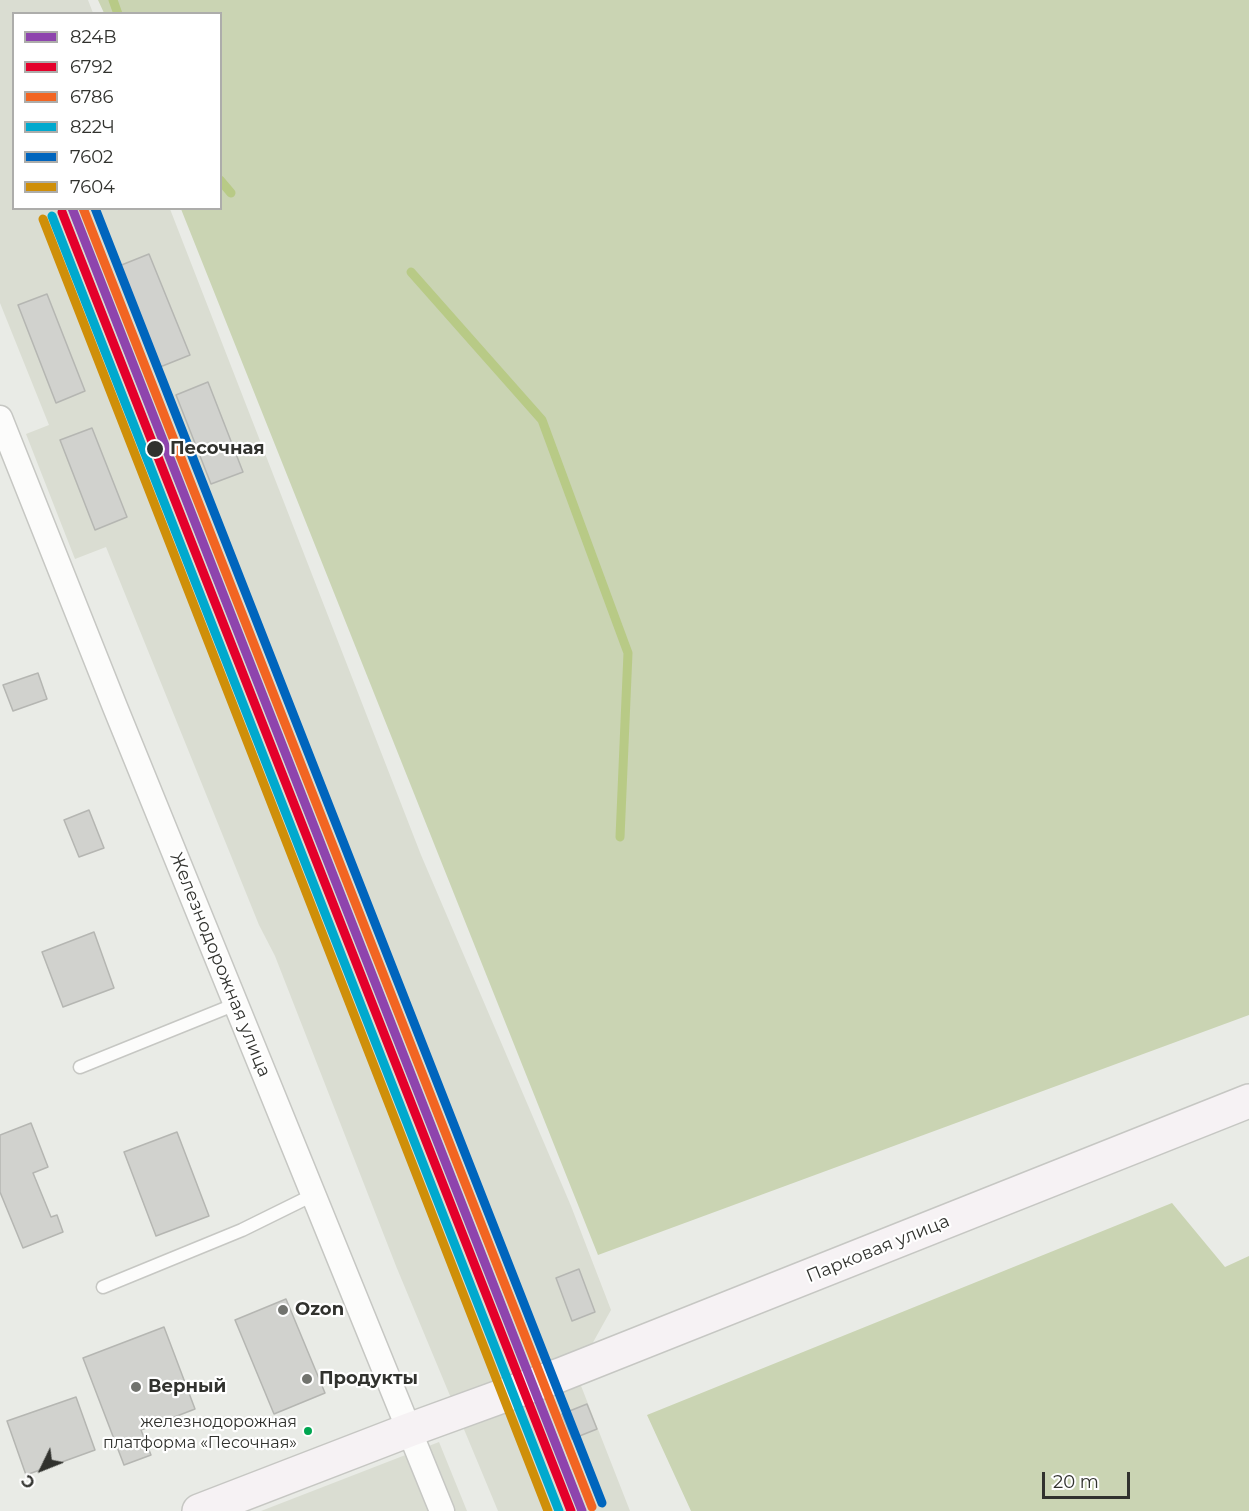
<!DOCTYPE html>
<meta charset="utf-8">
<style>
body{margin:0}
#map{position:relative;width:1249px;height:1511px;overflow:hidden;background:#e9ebe6;font-family:Montserrat,sans-serif}
canvas{display:block}
.legend{position:absolute;left:12px;top:12px;width:210px;height:198px;box-sizing:border-box;background:#fff;border:2px solid #adadab;margin:0;padding:8px 10px;list-style:none;font-size:18px;color:#31322e}
.legend li{display:flex;align-items:center;gap:12px;height:30px}
.legend b{width:30px;border:2px solid #adadab}
.north{position:absolute;left:12px;top:1439px;width:60px;height:60px;-webkit-text-stroke:4px #fff;paint-order:stroke;rotate:227deg;font-size:16px;font-weight:700;line-height:24px;text-align:center;color:#31322e}
.north::after{content:'';display:block;margin:auto;width:21px;height:27px;background:#31322e;clip-path:polygon(50% 0,100% 100%,50% 72%,0 100%)}
.scale{position:absolute;left:1042px;top:1472px;width:88px;height:27px;box-sizing:border-box;border:3px solid #31322e;border-top:0;padding-left:8px;font-size:18px;line-height:21px;white-space:nowrap;color:#31322e;-webkit-text-stroke:4px #fff;paint-order:stroke}
</style>
<div id="map">
<canvas width="1249" height="1511"></canvas>
<ul class="legend">
<li><b style="height:8px;background:#8e44ad"></b>824В</li>
<li><b style="height:8px;background:#e4002b"></b>6792</li>
<li><b style="height:8px;background:#f26522"></b>6786</li>
<li><b style="height:8px;background:#00a9ce"></b>822Ч</li>
<li><b style="height:8px;background:#0065bd"></b>7602</li>
<li><b style="height:8px;background:#cf8f09"></b>7604</li>
</ul>
<div class="north">С</div>
<div class="scale">20 m</div>
</div>
<script>
const g = document.querySelector('canvas').getContext('2d');
g.lineJoin = 'round';
function paint(path, color) {
  g.fillStyle = color;
  g.fill(path, 'evenodd');
}
function stroke(path, color, width, dash) {
  g.strokeStyle = color;
  g.lineWidth = width;
  g.lineCap = dash ? 'butt' : 'round';
  g.setLineDash(dash || []);
  g.stroke(path);
}
function drawText(font, color, halo, rows, align = 'center') {
  g.font = font + ' Montserrat,sans-serif';
  g.lineWidth = 4.5;
  g.setLineDash([]);
  g.textBaseline = 'middle';
  g.strokeStyle = halo;
  g.fillStyle = color;
  for (const [text, x, y, turn = 0] of rows) {
    g.save();
    g.translate(x, y);
    g.rotate((+turn || 0) * Math.PI / 180);
    g.textAlign = isNaN(turn) ? turn : align;
    if (halo) g.strokeText(text, 0, 0);
    g.fillText(text, 0, 0);
    g.restore();
  }
}
const built = new Path2D(`
 M 0,0 L 88,0 L 93,13 L 14,14 L 14,208 L 170,209 L 421,855 L 571,1206 L 611,1310 L 576,1373 L 630,1511 L 498,1511 L 396,1266 L 275,956 L 259,925 L 106,547 L 75,559 L 26,434 L 49,425 L 0,303 Z
 M 439,1442 L 467,1511 L 261,1511 Z`);
const green = new Path2D(`
 M 98,0 L 1249,0 L 1249,1015 L 598,1255 L 181,209 L 220,208 L 220,14 L 104,13 Z
 M 1172,1203 L 1225,1267 L 1249,1256 L 1249,1511 L 691,1511 L 647,1415 Z`);
const stream = new Path2D(`
 M 113,0 L 118,14
 M 220,180 L 231,193
 M 411,272 L 542,420 L 628,653 L 620,837`);
const building = new Path2D(`
 M 149,254 L 190,355 L 160,367 L 119,266 Z
 M 47,294 L 85,391 L 56,403 L 18,305 Z
 M 208,382 L 243,472 L 211,484 L 176,395 Z
 M 92,428 L 127,517 L 95,530 L 60,440 Z
 M 38,673 L 47,699 L 13,711 L 3,685 Z
 M 89,810 L 104,848 L 79,857 L 64,820 Z
 M 94,932 L 114,988 L 63,1007 L 42,952 Z
 M 31,1123 L 48,1167 L 33,1173 L 51,1217 L 57,1215 L 63,1232 L 23,1248 L 0,1192 L 0,1135 Z
 M 177,1132 L 209,1216 L 156,1236 L 124,1152 Z
 M 579,1269 L 595,1312 L 572,1321 L 556,1278 Z
 M 286,1299 L 325,1393 L 274,1414 L 235,1320 Z
 M 164,1327 L 195,1409 L 141,1430 L 151,1455 L 124,1465 L 83,1358 Z
 M 76,1397 L 95,1450 L 26,1475 L 7,1421 Z
 M 587,1404 L 597,1429 L 572,1439 L 562,1414 Z`);
const lane = new Path2D(`
 M 80,1067 L 236,1004
 M 103,1287 L 242,1230 L 313,1195`);
const street = new Path2D(`
 M 0,418 L 115,707 L 442,1511`);
const secondary = new Path2D(`
 M 199,1511 L 409,1430 L 560,1375 L 1249,1101`);
const rail1 = new Path2D(`
 M 72,208 L 582,1511`);
const rail2 = new Path2D(`
 M 62,212 L 571,1511`);
const rail3 = new Path2D(`
 M 83,208 L 592,1507`);
const rail4 = new Path2D(`
 M 52,216 L 559,1511`);
const rail5 = new Path2D(`
 M 95,208 L 602,1503`);
const rail6 = new Path2D(`
 M 43,219 L 548,1511`);
const markers = [
 [155,449,9,"#31322e"],
 [283,1310,6,"#71736e"],
 [307,1379,6,"#71736e"],
 [136,1387,6,"#71736e"],
 [308,1431,5,"#00a651"]
];
const busNames = [
 ["железнодорожная",297,1422],
 ["платформа «Песочная»",297,1443]
];
const stopNames = [
 ["Песочная",170,449]
];
const streetNames = [
 ["Железнодорожная улица",220,965,68],
 ["Парковая улица",878,1249,-22]
];
const poiNames = [
 ["Ozon",295,1310],
 ["Продукты",319,1379],
 ["Верный",148,1387]
];
paint(built, '#daddd2');
paint(green, '#cad4b3');
stroke(stream, '#b8ca86', 9);
paint(building, '#d1d2ce');
stroke(building, '#b5b6b2', 1.5);
stroke(lane, '#c6c7c3', 15);
stroke(street, '#c6c7c3', 27);
stroke(secondary, '#c6c7c3', 36);
stroke(lane, '#fcfcfb', 12);
stroke(street, '#fcfcfb', 24);
stroke(secondary, '#f6f2f4', 33);
stroke(rail1, '#8e44ad', 9);
stroke(rail2, '#e4002b', 9);
stroke(rail3, '#f26522', 9);
stroke(rail4, '#00a9ce', 9);
stroke(rail5, '#0065bd', 9);
stroke(rail6, '#cf8f09', 9);
for (const [x, y, r, color] of markers) {
  const dot = new Path2D();
  dot.arc(x, y, r, 0, 2 * Math.PI);
  g.fillStyle = color;
  g.fill(dot);
  stroke(dot, '#fff', 2);
}
drawText('16px', '#31322e', '#fff', busNames, 'right');
drawText('bold 18px', '#31322e', '#fff', stopNames, 'left');
drawText('18px', '#31322e', '#fff', streetNames);
drawText('bold 18px', '#31322e', '#fff', poiNames, 'left');
</script>
